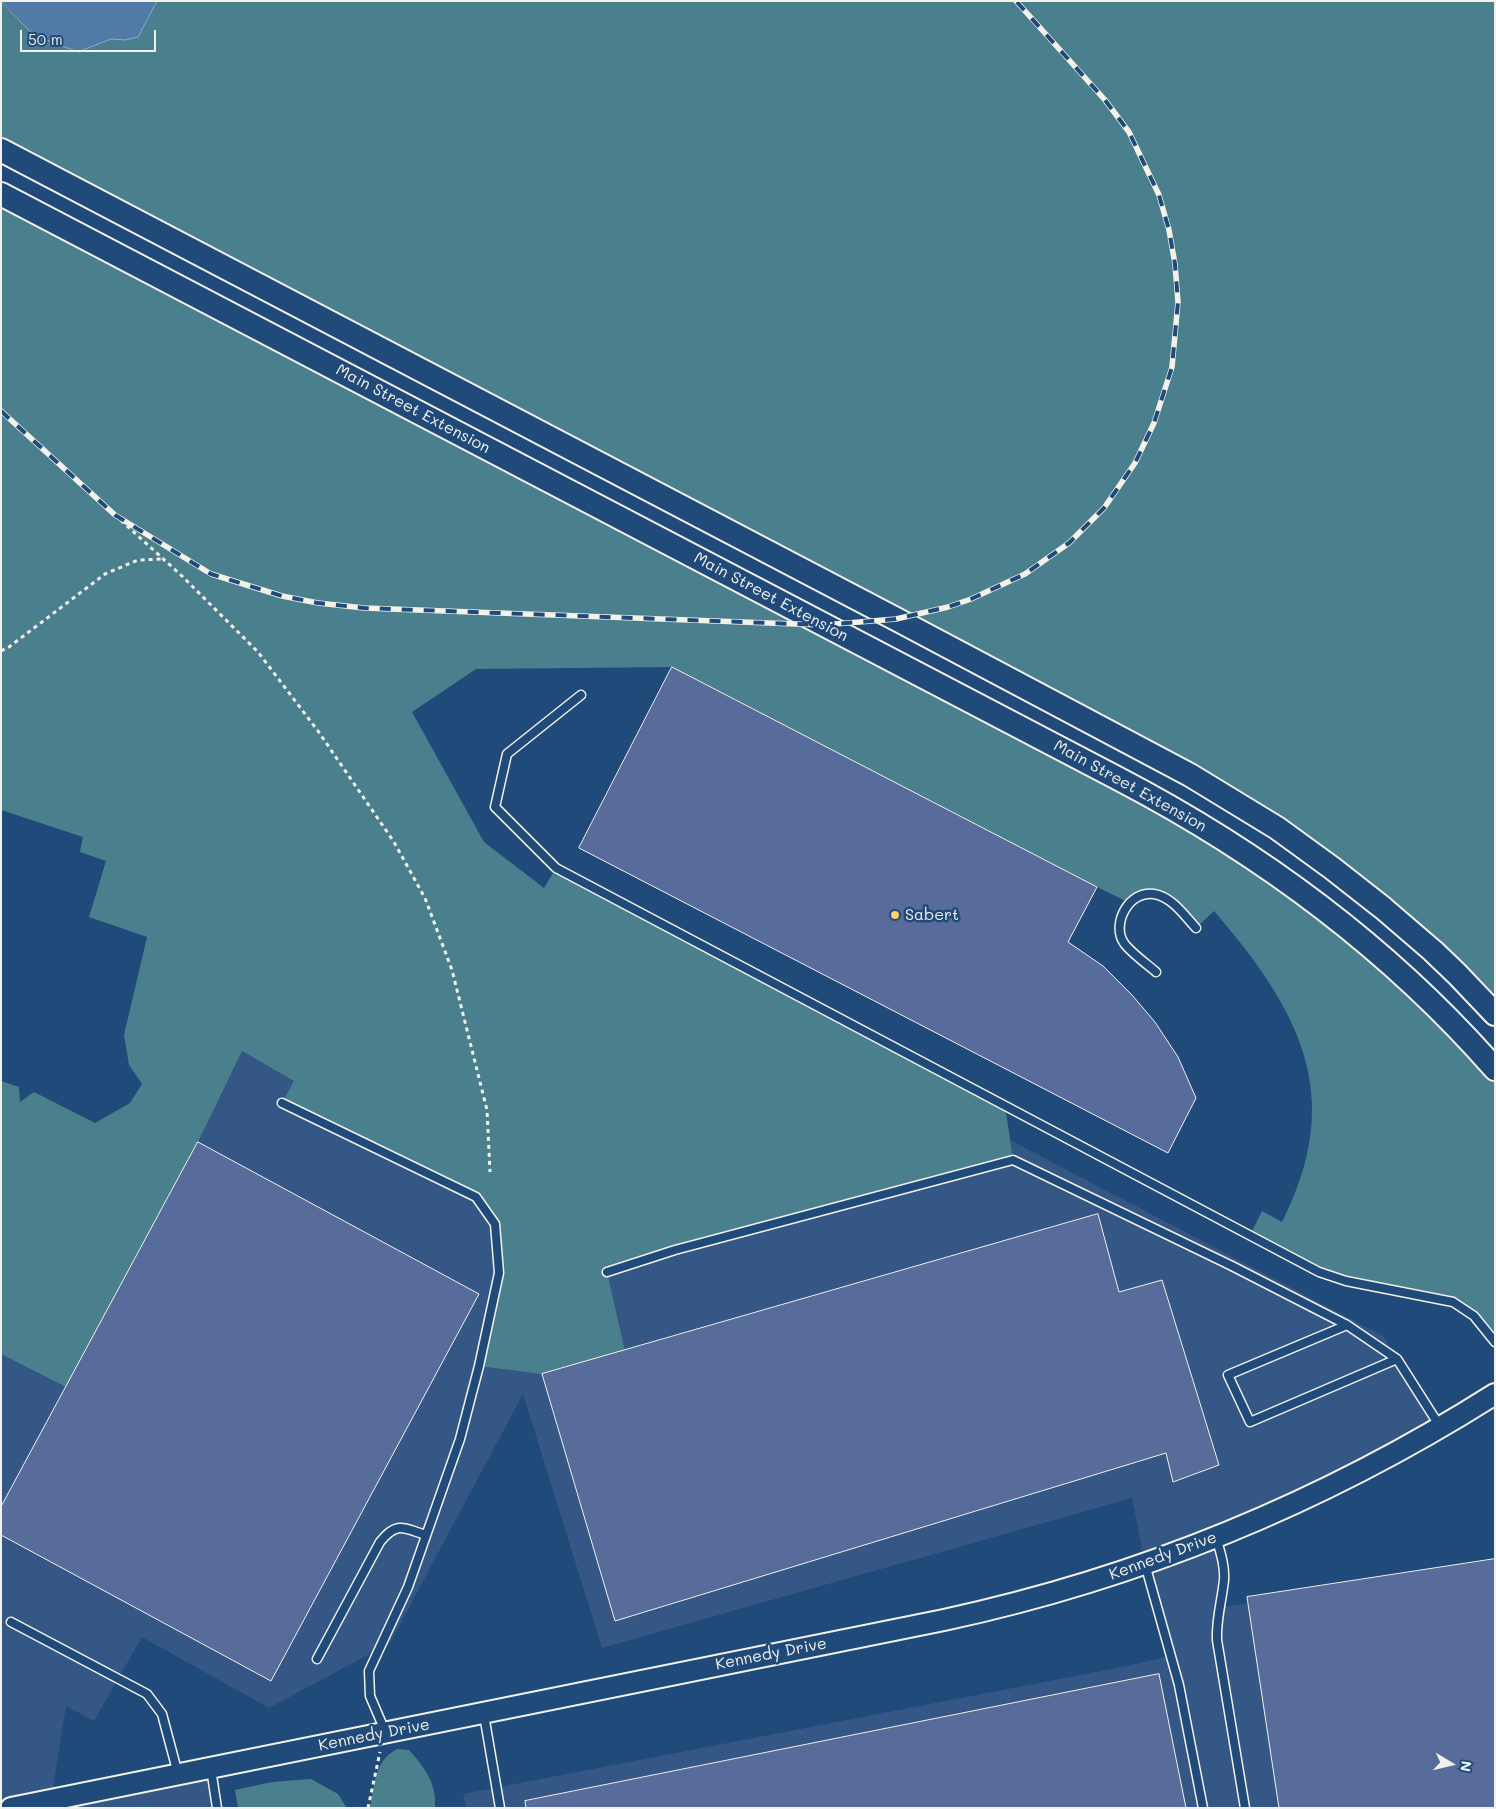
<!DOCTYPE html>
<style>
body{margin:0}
#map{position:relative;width:1496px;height:1809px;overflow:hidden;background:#1f4a7a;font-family:Mali,sans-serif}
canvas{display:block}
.frame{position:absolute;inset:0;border:2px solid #f4f1e8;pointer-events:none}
.north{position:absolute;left:1426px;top:1739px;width:50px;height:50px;-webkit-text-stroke:4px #1f4a7a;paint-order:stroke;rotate:99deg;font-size:14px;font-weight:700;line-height:20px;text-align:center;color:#f4f1e8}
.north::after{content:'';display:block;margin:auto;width:18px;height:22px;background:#f4f1e8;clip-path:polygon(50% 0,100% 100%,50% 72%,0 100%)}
.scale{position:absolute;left:20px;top:30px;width:136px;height:22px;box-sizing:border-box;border:2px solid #f4f1e8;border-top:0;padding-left:6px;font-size:15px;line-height:18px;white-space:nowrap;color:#f4f1e8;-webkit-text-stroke:4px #1f4a7a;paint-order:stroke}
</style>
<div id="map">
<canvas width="1496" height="1809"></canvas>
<div class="frame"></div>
<div class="north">N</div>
<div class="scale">50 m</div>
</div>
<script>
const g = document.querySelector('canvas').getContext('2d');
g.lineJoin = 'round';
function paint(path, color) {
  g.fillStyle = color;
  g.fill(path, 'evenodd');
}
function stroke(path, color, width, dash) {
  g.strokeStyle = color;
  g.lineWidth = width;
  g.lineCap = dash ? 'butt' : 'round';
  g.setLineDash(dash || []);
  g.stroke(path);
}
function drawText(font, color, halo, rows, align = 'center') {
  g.font = font + ' Mali,sans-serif';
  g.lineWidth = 5;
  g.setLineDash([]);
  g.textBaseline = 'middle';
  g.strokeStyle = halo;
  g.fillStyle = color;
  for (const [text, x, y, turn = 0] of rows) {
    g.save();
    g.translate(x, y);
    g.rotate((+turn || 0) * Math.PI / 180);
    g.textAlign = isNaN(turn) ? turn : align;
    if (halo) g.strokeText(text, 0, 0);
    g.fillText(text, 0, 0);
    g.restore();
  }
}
const built = new Path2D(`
 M 242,1051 L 294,1081 L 1008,1139 L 1383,1336 L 1440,1427 L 1216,1537 L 1219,1608 L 1495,1563 L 1495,1808 L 466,1808 L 463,1794 L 1122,1667 L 1171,1656 L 1145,1564 L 1132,1498 L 602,1648 L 523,1394 L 390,1643 L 269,1708 L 142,1637 L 94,1721 L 66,1706 L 51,1800 L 211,1767 L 217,1808 L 1,1808 L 1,1354 L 66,1387 Z`);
const green = new Path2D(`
 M 157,1 L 1495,1 L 1495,1014 L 1306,849 L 1,150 L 1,2 L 34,35 L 100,44 L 111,39 L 125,40 L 138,37 Z
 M 1,194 L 1260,862 L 1495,1069 L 1495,1342 L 1482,1326 L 1453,1302 L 1331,1277 L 1250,1235 L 1262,1211 L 1282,1222 C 1347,1095 1299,1010 1214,911 L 1196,928 L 1177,907 L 1154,894 L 1130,903 L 1097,887 L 672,667 L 476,669 L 412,712 L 484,842 L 544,888 L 556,868 L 1005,1105 L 1013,1160 L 607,1272 L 625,1351 L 542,1374 L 479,1366 L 499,1273 L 495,1224 L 476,1197 L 282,1103 L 294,1081 L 242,1051 L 198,1142 L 66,1387 L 1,1354 L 1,1081 L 19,1087 L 20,1102 L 34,1092 L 95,1123 L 130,1103 L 142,1084 L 129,1065 L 124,1035 L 147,937 L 89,917 L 106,861 L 80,852 L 83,837 L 1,810 Z
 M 397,1749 L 409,1750 C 424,1767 437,1783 435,1808 L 370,1808 C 375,1784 374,1761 397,1749 Z
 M 311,1779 L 338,1794 L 347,1808 L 238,1808 L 235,1790 L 272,1782 Z`);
const water = new Path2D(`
 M 1,1 L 157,1 L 138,37 L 125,40 L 111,39 L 78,52 L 34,35 Z`);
const building = new Path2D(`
 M 672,667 L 1097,887 L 1068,942 L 1103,966 L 1132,995 L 1155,1022 L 1178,1057 L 1196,1098 L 1168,1153 L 579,848 Z
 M 198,1142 L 479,1294 L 271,1681 L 1,1535 L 1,1507 Z
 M 1098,1214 L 1119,1292 L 1162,1280 L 1219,1465 L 1173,1482 L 1166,1453 L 615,1621 L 542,1374 Z
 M 1495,1559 L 1495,1808 L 1279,1808 L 1247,1597 Z
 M 1159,1674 L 1186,1808 L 526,1808 L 525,1801 Z`);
const path = new Path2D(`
 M 115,515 L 182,576 L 258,652 L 318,731 L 394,842 L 425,898 L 452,970 L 487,1110 L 490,1172
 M 1,651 L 9,647 L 105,574 L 138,560 L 163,559
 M 368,1808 L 380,1752`);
const service = new Path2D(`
 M 581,695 L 507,754 L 495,807 L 556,868 L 1319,1272 L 1346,1281 L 1453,1302 L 1474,1316 L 1495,1342
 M 1156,972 C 1148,965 1129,951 1124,943 C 1111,924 1129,890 1154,894 C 1172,897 1184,915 1196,928
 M 282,1103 L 476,1197 L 495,1224 L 499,1273 L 479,1366 L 460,1439 L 408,1587 L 369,1671 L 370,1696 L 385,1731
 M 607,1272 L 675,1250 L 1013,1160 L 1232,1266 L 1347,1325 L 1397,1359 L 1439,1425
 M 1347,1325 L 1228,1375 L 1250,1422 L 1397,1359
 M 1216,1537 C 1220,1551 1225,1565 1224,1580 C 1222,1600 1216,1619 1217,1640 L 1245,1808
 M 1145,1564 L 1179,1685 L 1203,1808
 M 11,1622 L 147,1694 L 162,1714 L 178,1774
 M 317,1659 L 380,1542 C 397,1521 403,1528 426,1535
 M 484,1715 L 500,1808
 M 211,1769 L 217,1808`);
const tertiary = new Path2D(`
 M 11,1808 L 944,1620 C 1139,1578 1326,1501 1495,1394`);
const secondary = new Path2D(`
 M 1,150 L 896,619 L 1190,775 L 1277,828 L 1332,868 L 1383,908 L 1433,951 L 1457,974 L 1495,1014
 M 1,194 L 1117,778 C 1259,852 1389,948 1495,1069`);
const rail = new Path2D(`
 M 1,411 L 115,515 L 211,574 L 282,596 L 318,603 L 364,608 L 823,625 L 896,619 L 948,607 L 971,599 L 1025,574 L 1069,543 L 1104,508 L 1135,463 L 1154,423 L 1172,367 L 1178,302 L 1175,264 L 1169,230 L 1159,195 L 1129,132 L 1105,100 L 1016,1`);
const markers = [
 [895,915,5,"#ffd166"]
];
const streetNames = [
 ["Main Street Extension",413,409,28],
 ["Main Street Extension",771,597,28],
 ["Main Street Extension",1130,786,29],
 ["Kennedy Drive",1163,1556,-20],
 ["Kennedy Drive",771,1654,-11],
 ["Kennedy Drive",374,1735,-11]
];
const poiNames = [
 ["Sabert",905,915]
];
paint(built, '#345786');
paint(green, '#4a7f8d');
paint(water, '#517aa6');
stroke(water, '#92aac0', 1);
paint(building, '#586c9b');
stroke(building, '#f4f1e8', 1);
stroke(service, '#f4f1e8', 11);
stroke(tertiary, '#f4f1e8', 24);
stroke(secondary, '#f4f1e8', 26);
stroke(path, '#f4f1e8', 3, [4, 4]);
stroke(service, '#1f4a7a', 8);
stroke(tertiary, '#1f4a7a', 20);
stroke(secondary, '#1f4a7a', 22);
stroke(rail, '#f4f1e8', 5.5);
stroke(rail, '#1f4a7a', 4, [11]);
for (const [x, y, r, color] of markers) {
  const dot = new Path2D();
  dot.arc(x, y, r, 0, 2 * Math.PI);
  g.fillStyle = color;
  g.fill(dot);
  stroke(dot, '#1f4a7a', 2);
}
drawText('16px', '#f4f1e8', '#1f4a7a', streetNames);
drawText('16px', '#f4f1e8', '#1f4a7a', poiNames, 'left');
</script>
